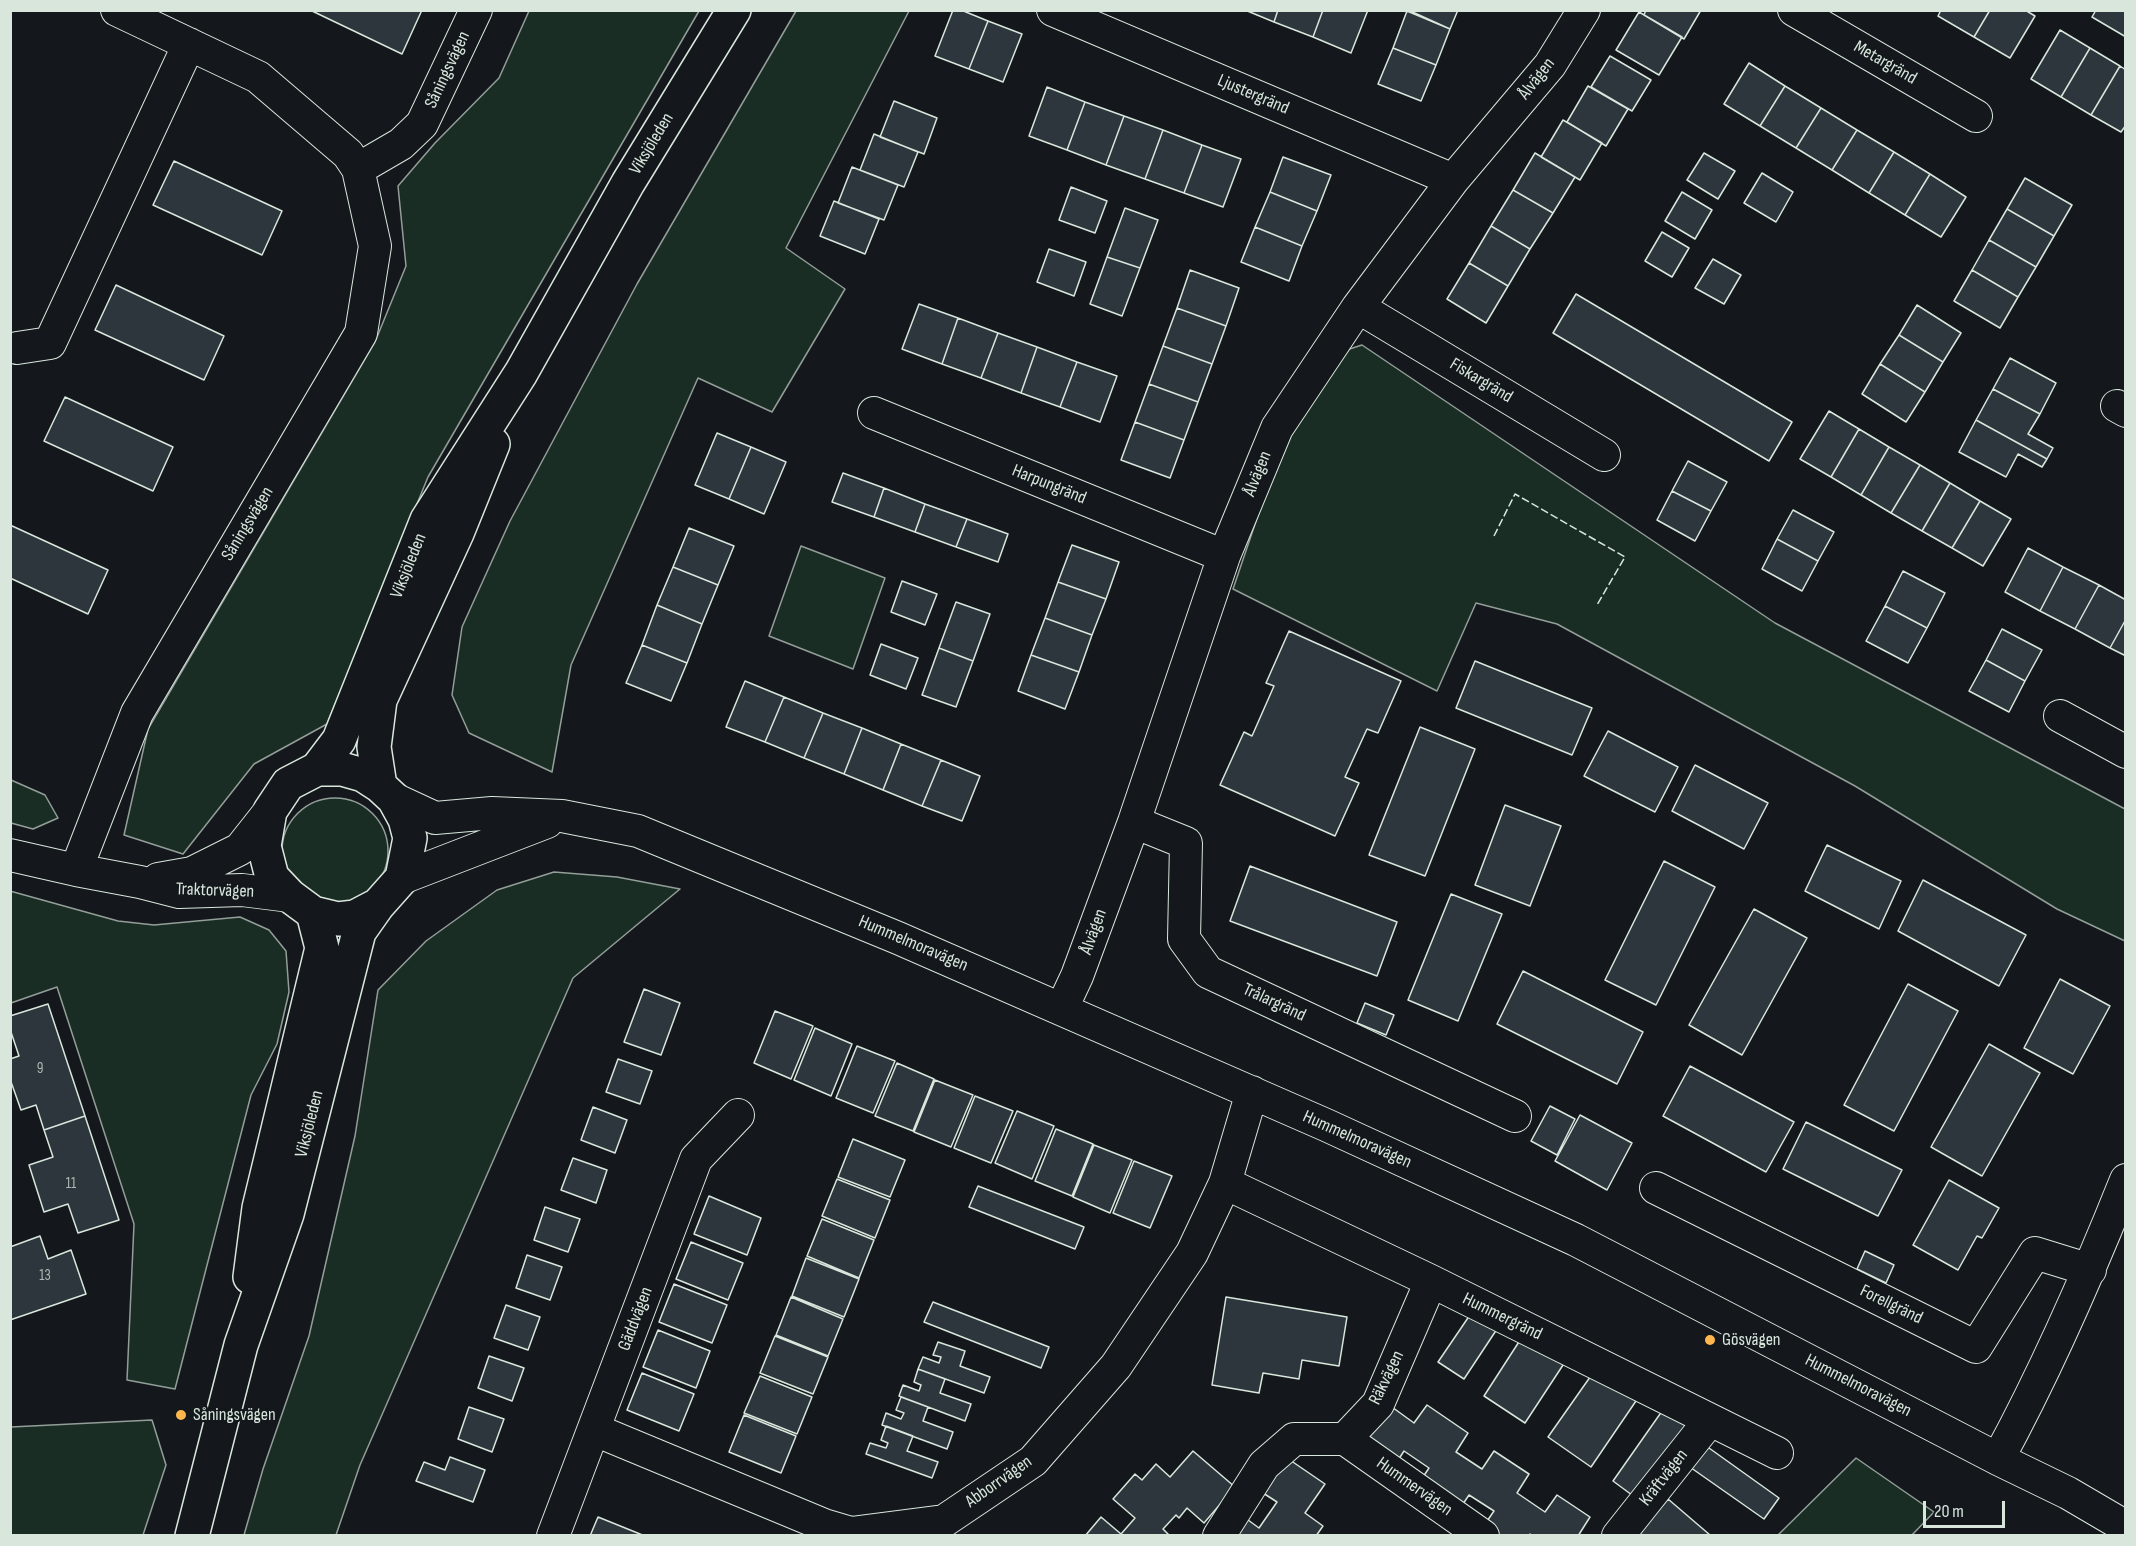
<!DOCTYPE html>
<meta charset="utf-8">
<style>
body{margin:0}
#map{position:relative;width:2136px;height:1546px;overflow:hidden;background:#14181c;font-family:"Sofia Sans Condensed",sans-serif}
canvas{display:block}
.frame{position:absolute;inset:0;border:12px solid #d8e6dc;pointer-events:none}
.scale{position:absolute;left:1923px;top:1501px;width:82px;height:27px;box-sizing:border-box;border:3px solid #d8e6dc;border-top:0;padding-left:8px;font-size:18px;line-height:21px;white-space:nowrap;color:#d8e6dc;-webkit-text-stroke:4px #14181c;paint-order:stroke}
</style>
<div id="map">
<canvas width="2136" height="1546"></canvas>
<div class="frame"></div>
<div class="scale">20 m</div>
</div>
<script>
const g = document.querySelector('canvas').getContext('2d');
g.lineJoin = 'round';
function paint(path, color) {
  g.fillStyle = color;
  g.fill(path, 'evenodd');
}
function stroke(path, color, width, dash) {
  g.strokeStyle = color;
  g.lineWidth = width;
  g.lineCap = dash ? 'butt' : 'round';
  g.setLineDash(dash || []);
  g.stroke(path);
}
function drawText(font, color, halo, rows, align = 'center') {
  g.font = font + ' "Sofia Sans Condensed",sans-serif';
  g.lineWidth = 4.5;
  g.setLineDash([]);
  g.textBaseline = 'middle';
  g.strokeStyle = halo;
  g.fillStyle = color;
  for (const [text, x, y, turn = 0] of rows) {
    g.save();
    g.translate(x, y);
    g.rotate((+turn || 0) * Math.PI / 180);
    g.textAlign = isNaN(turn) ? turn : align;
    if (halo) g.strokeText(text, 0, 0);
    g.fillText(text, 0, 0);
    g.restore();
  }
}
const green = new Path2D(`
 M 529,11 L 699,11 L 428,477 L 327,724 L 254,764 L 183,854 L 124,835 L 148,729 L 375,342 L 406,266 L 398,186 L 435,143 L 499,78 Z
 M 796,11 L 909,11 L 786,248 L 845,289 L 772,412 L 698,378 L 571,665 L 552,772 L 469,733 L 452,695 L 462,627 L 510,521 L 637,284 Z
 M 1362,345 L 1775,623 L 2125,809 L 2125,941 L 2057,909 L 1855,786 L 1557,624 L 1476,603 L 1437,691 L 1233,589 L 1287,430 L 1334,354 Z
 M 801,546 L 885,578 L 853,669 L 769,636 Z
 M 11,780 L 45,795 L 58,818 L 33,829 L 11,823 Z
 M282 851a53 53 0 1 1 106 0a53 53 0 1 1-106 0Z
 M 554,872 L 617,877 L 680,889 L 573,978 L 360,1465 L 336,1535 L 244,1535 L 263,1469 L 309,1336 L 355,1136 L 378,990 L 426,941 L 497,890 Z
 M 10,891 L 118,921 L 154,925 L 240,917 L 269,930 L 286,951 L 289,992 L 277,1044 L 251,1095 L 175,1389 L 127,1380 L 134,1224 L 57,987 L 11,1003 Z
 M 152,1420 L 166,1465 L 143,1535 L 11,1535 L 11,1427 Z
 M 1856,1458 L 1934,1512 L 1912,1535 L 1778,1535 Z`);
const building = new Path2D(`
 M 310,10 L 422,10 L 402,54 Z
 M 953,10 L 961,10 L 988,21 L 969,69 L 935,56 Z
 M 1245,10 L 1278,10 L 1274,22 Z
 M 1278,10 L 1323,10 L 1313,37 L 1274,22 Z
 M 1323,10 L 1368,10 L 1351,53 L 1313,37 Z
 M 1408,10 L 1458,10 L 1450,29 Z
 M 1646,10 L 1701,10 L 1684,39 L 1644,15 Z
 M 1941,10 L 1990,10 L 1974,37 L 1938,16 Z
 M 1990,10 L 2025,10 L 2035,16 L 2010,58 L 1974,37 Z
 M 2096,10 L 2126,10 L 2126,37 L 2092,17 Z
 M 1407,11 L 1450,29 L 1436,65 L 1393,48 Z
 M 1639,12 L 1682,37 L 1659,75 L 1616,50 Z
 M 988,21 L 1022,34 L 1003,82 L 969,69 Z
 M 2060,30 L 2090,48 L 2061,97 L 2031,79 Z
 M 1393,48 L 1436,65 L 1421,101 L 1378,84 Z
 M 2090,48 L 2120,66 L 2091,115 L 2061,97 Z
 M 1610,56 L 1651,80 L 1632,111 L 1591,87 Z
 M 1749,63 L 1785,86 L 1760,126 L 1724,104 Z
 M 2120,66 L 2126,70 L 2126,125 L 2121,132 L 2091,115 Z
 M 1588,86 L 1628,109 L 1606,146 L 1567,122 Z
 M 1785,86 L 1821,108 L 1796,148 L 1760,126 Z
 M 1047,87 L 1085,102 L 1067,150 L 1029,136 Z
 M 894,101 L 937,118 L 924,154 L 880,137 Z
 M 1085,102 L 1124,116 L 1106,165 L 1067,150 Z
 M 1821,108 L 1857,130 L 1832,170 L 1796,148 Z
 M 1124,116 L 1163,130 L 1145,179 L 1106,165 Z
 M 1563,120 L 1602,143 L 1580,180 L 1541,157 Z
 M 1163,130 L 1202,145 L 1184,193 L 1145,179 Z
 M 1857,130 L 1894,152 L 1869,193 L 1832,170 Z
 M 874,134 L 918,152 L 904,187 L 860,170 Z
 M 1202,145 L 1241,159 L 1223,207 L 1184,193 Z
 M 1894,152 L 1930,174 L 1905,215 L 1869,193 Z
 M 1535,153 L 1575,177 L 1553,213 L 1513,190 Z
 M 1704,153 L 1735,171 L 1718,199 L 1687,180 Z
 M 1283,157 L 1331,175 L 1317,211 L 1270,192 Z
 M 174,161 L 282,211 L 262,255 L 153,205 Z
 M 852,167 L 898,185 L 884,220 L 838,203 Z
 M 1762,173 L 1793,192 L 1776,222 L 1744,203 Z
 M 1930,174 L 1966,197 L 1941,237 L 1905,215 Z
 M 2025,178 L 2072,205 L 2054,236 L 2007,209 Z
 M 1071,187 L 1107,201 L 1095,233 L 1059,220 Z
 M 1513,190 L 1553,213 L 1530,249 L 1491,226 Z
 M 1270,192 L 1317,211 L 1302,246 L 1255,227 Z
 M 1682,192 L 1712,210 L 1695,239 L 1665,221 Z
 M 834,201 L 879,219 L 865,254 L 820,236 Z
 M 1125,208 L 1158,220 L 1140,268 L 1107,257 Z
 M 2007,209 L 2054,236 L 2036,267 L 1989,240 Z
 M 1491,226 L 1530,249 L 1508,286 L 1469,263 Z
 M 1255,227 L 1302,246 L 1289,281 L 1241,262 Z
 M 1662,232 L 1689,248 L 1672,277 L 1645,261 Z
 M 1989,240 L 2036,267 L 2018,297 L 1972,270 Z
 M 1049,249 L 1086,262 L 1074,296 L 1037,282 Z
 M 1107,257 L 1140,268 L 1122,316 L 1090,304 Z
 M 1713,259 L 1741,275 L 1724,304 L 1695,288 Z
 M 1469,263 L 1508,286 L 1486,323 L 1447,299 Z
 M 1190,270 L 1239,288 L 1226,326 L 1177,308 Z
 M 1972,270 L 2018,297 L 2000,328 L 1954,301 Z
 M 116,285 L 224,336 L 204,380 L 95,330 Z
 M 1576,294 L 1792,422 L 1769,461 L 1553,333 Z
 M 919,304 L 958,318 L 942,364 L 902,349 Z
 M 1917,305 L 1961,333 L 1943,362 L 1899,335 Z
 M 1177,308 L 1226,326 L 1212,364 L 1163,346 Z
 M 958,318 L 998,333 L 981,378 L 942,364 Z
 M 998,333 L 1037,347 L 1021,393 L 981,378 Z
 M 1899,335 L 1943,362 L 1925,392 L 1880,364 Z
 M 1163,346 L 1212,364 L 1198,402 L 1149,384 Z
 M 1037,347 L 1077,362 L 1060,407 L 1021,393 Z
 M 2010,358 L 2056,383 L 2040,414 L 1993,389 Z
 M 1077,362 L 1117,376 L 1100,422 L 1060,407 Z
 M 1880,364 L 1925,392 L 1906,422 L 1862,394 Z
 M 1149,384 L 1198,402 L 1184,440 L 1135,422 Z
 M 1993,389 L 2040,414 L 2028,434 L 2053,448 L 2047,459 L 1976,420 Z
 M 65,397 L 173,447 L 153,491 L 44,441 Z
 M 1829,411 L 1859,429 L 1831,477 L 1800,459 Z
 M 1976,420 L 2047,459 L 2042,467 L 2018,454 L 2006,477 L 1959,452 Z
 M 1135,422 L 1184,440 L 1170,478 L 1121,460 Z
 M 1859,429 L 1889,447 L 1861,495 L 1831,477 Z
 M 717,433 L 751,447 L 729,499 L 695,485 Z
 M 751,447 L 786,462 L 764,514 L 729,499 Z
 M 1889,447 L 1920,465 L 1891,513 L 1861,495 Z
 M 1688,461 L 1727,482 L 1711,511 L 1672,491 Z
 M 1920,465 L 1950,483 L 1922,531 L 1891,513 Z
 M 843,473 L 884,488 L 874,517 L 832,502 Z
 M 1950,483 L 1980,501 L 1952,548 L 1922,531 Z
 M 884,488 L 925,504 L 915,532 L 874,517 Z
 M 1672,491 L 1711,511 L 1695,541 L 1657,520 Z
 M 1980,501 L 2011,519 L 1983,566 L 1952,548 Z
 M 925,504 L 967,519 L 956,547 L 915,532 Z
 M 1793,510 L 1834,532 L 1818,561 L 1777,539 Z
 M 967,519 L 1008,534 L 998,562 L 956,547 Z
 M 10,525 L 108,570 L 88,614 L 10,578 Z
 M 689,528 L 734,546 L 718,585 L 673,567 Z
 M 1777,539 L 1818,561 L 1802,591 L 1762,569 Z
 M 1072,545 L 1119,562 L 1106,599 L 1058,582 Z
 M 2028,548 L 2063,567 L 2040,611 L 2005,592 Z
 M 673,567 L 718,585 L 702,624 L 657,605 Z
 M 2063,567 L 2099,585 L 2075,629 L 2040,611 Z
 M 1903,571 L 1945,593 L 1927,628 L 1885,606 Z
 M 902,581 L 937,594 L 925,625 L 891,612 Z
 M 1058,582 L 1106,599 L 1092,635 L 1045,618 Z
 M 2099,585 L 2126,600 L 2126,619 L 2110,648 L 2075,629 Z
 M 956,602 L 990,614 L 973,661 L 939,648 Z
 M 657,605 L 702,624 L 687,663 L 642,645 Z
 M 1885,606 L 1927,628 L 1908,663 L 1866,641 Z
 M 1045,618 L 1092,635 L 1079,672 L 1031,655 Z
 M 2126,619 L 2126,656 L 2110,648 Z
 M 2002,629 L 2042,650 L 2025,681 L 1986,660 Z
 M 1289,631 L 1401,681 L 1378,733 L 1367,729 L 1345,777 L 1359,783 L 1335,836 L 1220,785 L 1244,732 L 1252,736 L 1274,686 L 1266,683 Z
 M 881,644 L 918,658 L 906,689 L 870,675 Z
 M 642,645 L 687,663 L 671,701 L 626,683 Z
 M 939,648 L 973,661 L 956,707 L 922,695 Z
 M 1031,655 L 1079,672 L 1065,709 L 1018,691 Z
 M 1986,660 L 2025,681 L 2009,712 L 1969,691 Z
 M 1475,661 L 1592,708 L 1572,755 L 1456,708 Z
 M 745,681 L 784,697 L 765,742 L 726,727 Z
 M 784,697 L 823,713 L 804,758 L 765,742 Z
 M 823,713 L 862,728 L 844,774 L 804,758 Z
 M 1420,727 L 1475,749 L 1425,876 L 1369,855 Z
 M 862,728 L 901,744 L 883,790 L 844,774 Z
 M 1608,731 L 1678,767 L 1655,812 L 1584,776 Z
 M 901,744 L 941,760 L 922,806 L 883,790 Z
 M 941,760 L 980,776 L 962,821 L 922,806 Z
 M 1695,765 L 1768,803 L 1744,849 L 1672,811 Z
 M 1505,805 L 1561,826 L 1530,906 L 1475,885 Z
 M 1827,845 L 1901,881 L 1879,929 L 1805,891 Z
 M 1664,861 L 1715,887 L 1656,1005 L 1605,980 Z
 M 1250,866 L 1397,922 L 1377,976 L 1230,921 Z
 M 1923,880 L 2026,935 L 1999,986 L 1898,931 Z
 M 1451,894 L 1502,914 L 1458,1021 L 1408,1000 Z
 M 1754,909 L 1807,938 L 1742,1055 L 1689,1025 Z
 M 1523,971 L 1643,1032 L 1617,1084 L 1497,1024 Z
 M 2060,979 L 2110,1006 L 2073,1074 L 2024,1048 Z
 M 1908,984 L 1958,1011 L 1894,1131 L 1844,1105 Z
 M 644,989 L 680,1003 L 661,1055 L 624,1042 Z
 M 1365,1003 L 1394,1015 L 1386,1035 L 1357,1023 Z
 M 48,1004 L 85,1116 L 44,1130 L 36,1105 L 21,1110 L 10,1079 L 10,1059 L 19,1056 L 10,1029 L 10,1016 Z
 M 775,1011 L 813,1026 L 791,1079 L 754,1063 Z
 M 815,1028 L 852,1044 L 831,1096 L 794,1080 Z
 M 1989,1044 L 2040,1073 L 1982,1176 L 1931,1147 Z
 M 857,1046 L 895,1061 L 873,1113 L 836,1098 Z
 M 618,1059 L 652,1071 L 640,1104 L 606,1092 Z
 M 897,1063 L 934,1079 L 913,1131 L 875,1116 Z
 M 1690,1066 L 1794,1122 L 1766,1172 L 1663,1116 Z
 M 935,1080 L 973,1095 L 951,1147 L 914,1132 Z
 M 975,1096 L 1013,1111 L 991,1163 L 954,1148 Z
 M 1550,1106 L 1575,1119 L 1557,1155 L 1531,1141 Z
 M 593,1107 L 627,1120 L 615,1153 L 581,1140 Z
 M 1017,1111 L 1054,1126 L 1032,1179 L 995,1163 Z
 M 1580,1115 L 1632,1143 L 1607,1190 L 1555,1161 Z
 M 85,1116 L 119,1220 L 78,1233 L 68,1204 L 44,1212 L 29,1165 L 53,1157 L 44,1130 Z
 M 1806,1122 L 1902,1170 L 1878,1216 L 1783,1169 Z
 M 1056,1129 L 1093,1144 L 1072,1196 L 1035,1181 Z
 M 853,1139 L 905,1160 L 890,1197 L 838,1177 Z
 M 1094,1145 L 1132,1160 L 1110,1213 L 1073,1197 Z
 M 573,1158 L 607,1170 L 596,1203 L 561,1190 Z
 M 1134,1161 L 1172,1176 L 1150,1228 L 1113,1213 Z
 M 837,1179 L 890,1200 L 875,1238 L 822,1216 Z
 M 1949,1180 L 1999,1208 L 1982,1238 L 1977,1236 L 1958,1270 L 1913,1245 Z
 M 978,1186 L 1084,1227 L 1075,1249 L 969,1207 Z
 M 709,1196 L 761,1218 L 747,1255 L 694,1234 Z
 M 545,1207 L 580,1219 L 568,1252 L 534,1240 Z
 M 822,1219 L 874,1240 L 859,1278 L 807,1256 Z
 M 40,1236 L 48,1259 L 71,1250 L 86,1294 L 10,1320 L 10,1247 Z
 M 691,1242 L 743,1263 L 728,1300 L 676,1279 Z
 M 1865,1251 L 1894,1265 L 1886,1283 L 1857,1269 Z
 M 527,1255 L 562,1267 L 550,1300 L 516,1288 Z
 M 806,1258 L 859,1279 L 844,1317 L 792,1296 Z
 M 674,1284 L 727,1305 L 712,1343 L 659,1322 Z
 M 791,1297 L 843,1319 L 828,1356 L 776,1335 Z
 M 1226,1297 L 1347,1317 L 1339,1366 L 1302,1360 L 1299,1379 L 1263,1373 L 1259,1393 L 1212,1385 Z
 M 933,1302 L 1049,1347 L 1041,1368 L 924,1322 Z
 M 506,1305 L 540,1317 L 528,1350 L 494,1338 Z
 M 1474,1309 L 1499,1326 L 1464,1379 L 1438,1362 Z
 M 658,1330 L 710,1351 L 696,1388 L 643,1367 Z
 M 1524,1334 L 1565,1362 L 1525,1423 L 1484,1396 Z
 M 775,1336 L 828,1357 L 813,1394 L 760,1373 Z
 M 938,1342 L 965,1351 L 960,1366 L 990,1377 L 984,1393 L 918,1369 L 923,1357 L 939,1363 L 941,1357 L 933,1355 Z
 M 489,1356 L 524,1368 L 512,1401 L 478,1388 Z
 M 918,1369 L 945,1379 L 940,1393 L 971,1404 L 965,1421 L 899,1396 L 903,1385 L 919,1391 L 921,1385 L 914,1382 Z
 M 1595,1370 L 1638,1398 L 1591,1467 L 1548,1437 Z
 M 642,1373 L 694,1394 L 679,1431 L 627,1410 Z
 M 760,1376 L 812,1397 L 797,1434 L 744,1413 Z
 M 901,1397 L 928,1407 L 923,1421 L 953,1432 L 947,1449 L 882,1425 L 886,1413 L 901,1419 L 904,1413 L 896,1410 Z
 M 1385,1402 L 1414,1423 L 1427,1405 L 1468,1433 L 1456,1452 L 1482,1469 L 1494,1451 L 1529,1474 L 1517,1493 L 1545,1512 L 1557,1495 L 1590,1517 L 1578,1536 L 1533,1536 L 1530,1534 L 1529,1536 L 1495,1536 L 1483,1527 L 1494,1511 L 1469,1495 L 1459,1510 L 1419,1483 L 1429,1468 L 1404,1451 L 1395,1465 L 1359,1441 Z
 M 1667,1404 L 1690,1421 L 1636,1498 L 1613,1481 Z
 M 469,1407 L 504,1419 L 492,1452 L 458,1439 Z
 M 744,1415 L 796,1436 L 781,1473 L 729,1452 Z
 M 886,1426 L 913,1436 L 907,1451 L 938,1462 L 932,1478 L 866,1454 L 870,1443 L 886,1448 L 888,1443 L 881,1440 Z
 M 1702,1443 L 1779,1498 L 1764,1519 L 1687,1465 Z
 M 1193,1451 L 1235,1487 L 1204,1523 L 1187,1508 L 1179,1518 L 1176,1515 L 1163,1529 L 1170,1536 L 1085,1536 L 1101,1517 L 1121,1534 L 1135,1518 L 1113,1499 L 1135,1474 L 1142,1480 L 1156,1464 L 1170,1477 Z
 M 450,1457 L 485,1470 L 473,1502 L 416,1481 L 424,1462 L 445,1470 Z
 M 1287,1458 L 1325,1484 L 1305,1513 L 1323,1526 L 1316,1536 L 1232,1536 L 1244,1517 L 1259,1528 L 1277,1502 L 1263,1493 Z
 M 1668,1499 L 1710,1535 L 1709,1536 L 1636,1536 Z
 M 598,1517 L 645,1536 L 590,1536 Z`);
const minor = new Path2D(`
 M 1053,10 L 1453,180
 M 1794,10 L 1976,116
 M 358,169 L 401,144 L 422,124 L 476,10
 M 1358,307 L 1604,455
 M 17,348 L 50,343 L 189,44
 M 2117,406 L 2126,411
 M 874,413 L 1224,556
 M 2060,716 L 2126,752
 M 394,799 L 435,818 L 492,813 L 562,816 L 638,831 L 898,938 L 1326,1125 L 1576,1240 L 1998,1459 L 2068,1493 L 2126,1527
 M 1134,822 L 1186,843 L 1184,939 L 1208,972 L 1515,1116
 M 10,855 L 76,870 L 140,882 L 179,892 L 242,890 L 290,896
 M 76,870 L 137,713 L 361,333 L 375,246 L 358,169 L 348,154 L 258,77 L 117,10
 M 402,878 L 547,822
 M 158,879 L 192,873 L 240,849 L 270,811
 M 1062,1008 L 1077,976 L 1134,822 L 1224,556 L 1277,428 L 1358,307 L 1453,180 L 1550,65 L 1584,10
 M 1225,1183 L 1431,1281 L 1777,1453
 M 1656,1188 L 1976,1347 L 2035,1253 L 2090,1270
 M 595,1430 L 824,1525 L 851,1533 L 944,1521 L 1033,1461 L 1116,1366 L 1192,1253 L 1225,1183 L 1252,1092
 M 1345,1439 L 1483,1536
 M 1998,1459 C 2047,1369 2088,1275 2126,1180
 M 553,1536 L 696,1159 L 738,1115
 M 1219,1536 L 1264,1465 L 1294,1439 L 1345,1439 L 1378,1404 L 1431,1281
 M 1618,1536 L 1710,1420`);
const major = new Path2D(`
 M 317,769 L 339,740 L 427,520 L 521,373 L 628,183 L 734,10
 M 317,769 L 342,769 L 363,775 L 380,786 L 394,799 L 405,819 L 410,838 L 402,878 L 378,905 L 355,917 L 338,919 L 313,913 L 290,896 L 272,877 L 264,846 L 270,811 L 288,784 Z
 M 380,786 L 374,747 L 380,700 L 457,533 L 493,444
 M 250,1277 L 259,1208 L 322,948 L 313,913
 M 192,1536 L 241,1345 L 287,1214 L 359,932 L 378,905`);
const fence = new Path2D(`
 M 1494,536 L 1515,494 L 1625,557 L 1597,605`);
const markers = [
 [1710,1340,6,"#ffb74d"],
 [181,1415,6,"#ffb74d"]
];
const numberNames = [
 ["9",40,1069],
 ["11",71,1184],
 ["13",45,1276]
];
const streetNames = [
 ["Metargränd",1885,63,30],
 ["Såningsvägen",448,70,-65],
 ["Ålvägen",1537,79,-52],
 ["Ljustergränd",1253,95,23],
 ["Viksjöleden",652,144,-59],
 ["Fiskargränd",1481,381,31],
 ["Ålvägen",1258,474,-68],
 ["Harpungränd",1049,485,22],
 ["Såningsvägen",248,524,-59],
 ["Viksjöleden",409,566,-68],
 ["Traktorvägen",215,891,2],
 ["Ålvägen",1094,932,-70],
 ["Hummelmoravägen",913,944,23],
 ["Trålargränd",1274,1003,25],
 ["Viksjöleden",310,1124,-76],
 ["Hummelmoravägen",1357,1140,24],
 ["Forellgränd",1891,1305,26],
 ["Hummergränd",1502,1317,26],
 ["Gäddvägen",636,1319,-69],
 ["Räkvägen",1387,1378,-64],
 ["Hummelmoravägen",1858,1386,27],
 ["Kräftvägen",1664,1478,-52],
 ["Abborrvägen",999,1482,-35],
 ["Hummervägen",1414,1487,35]
];
const poiNames = [
 ["Gösvägen",1722,1340],
 ["Såningsvägen",193,1415]
];
paint(green, '#1a2d24');
stroke(green, '#939e99', 1.5);
paint(building, '#2c363c');
stroke(building, '#d8e6dc', 1.5);
stroke(minor, '#d8e6dc', 34);
stroke(major, '#d8e6dc', 36);
stroke(minor, '#14181c', 32);
stroke(major, '#14181c', 33);
stroke(fence, '#d8e6dc', 1.5, [8, 3]);
for (const [x, y, r, color] of markers) {
  const dot = new Path2D();
  dot.arc(x, y, r, 0, 2 * Math.PI);
  g.fillStyle = color;
  g.fill(dot);
  stroke(dot, '#14181c', 2);
}
drawText('15px', '#adbab4', null, numberNames);
drawText('18px', '#d8e6dc', '#14181c', streetNames);
drawText('18px', '#d8e6dc', '#14181c', poiNames, 'left');
</script>
